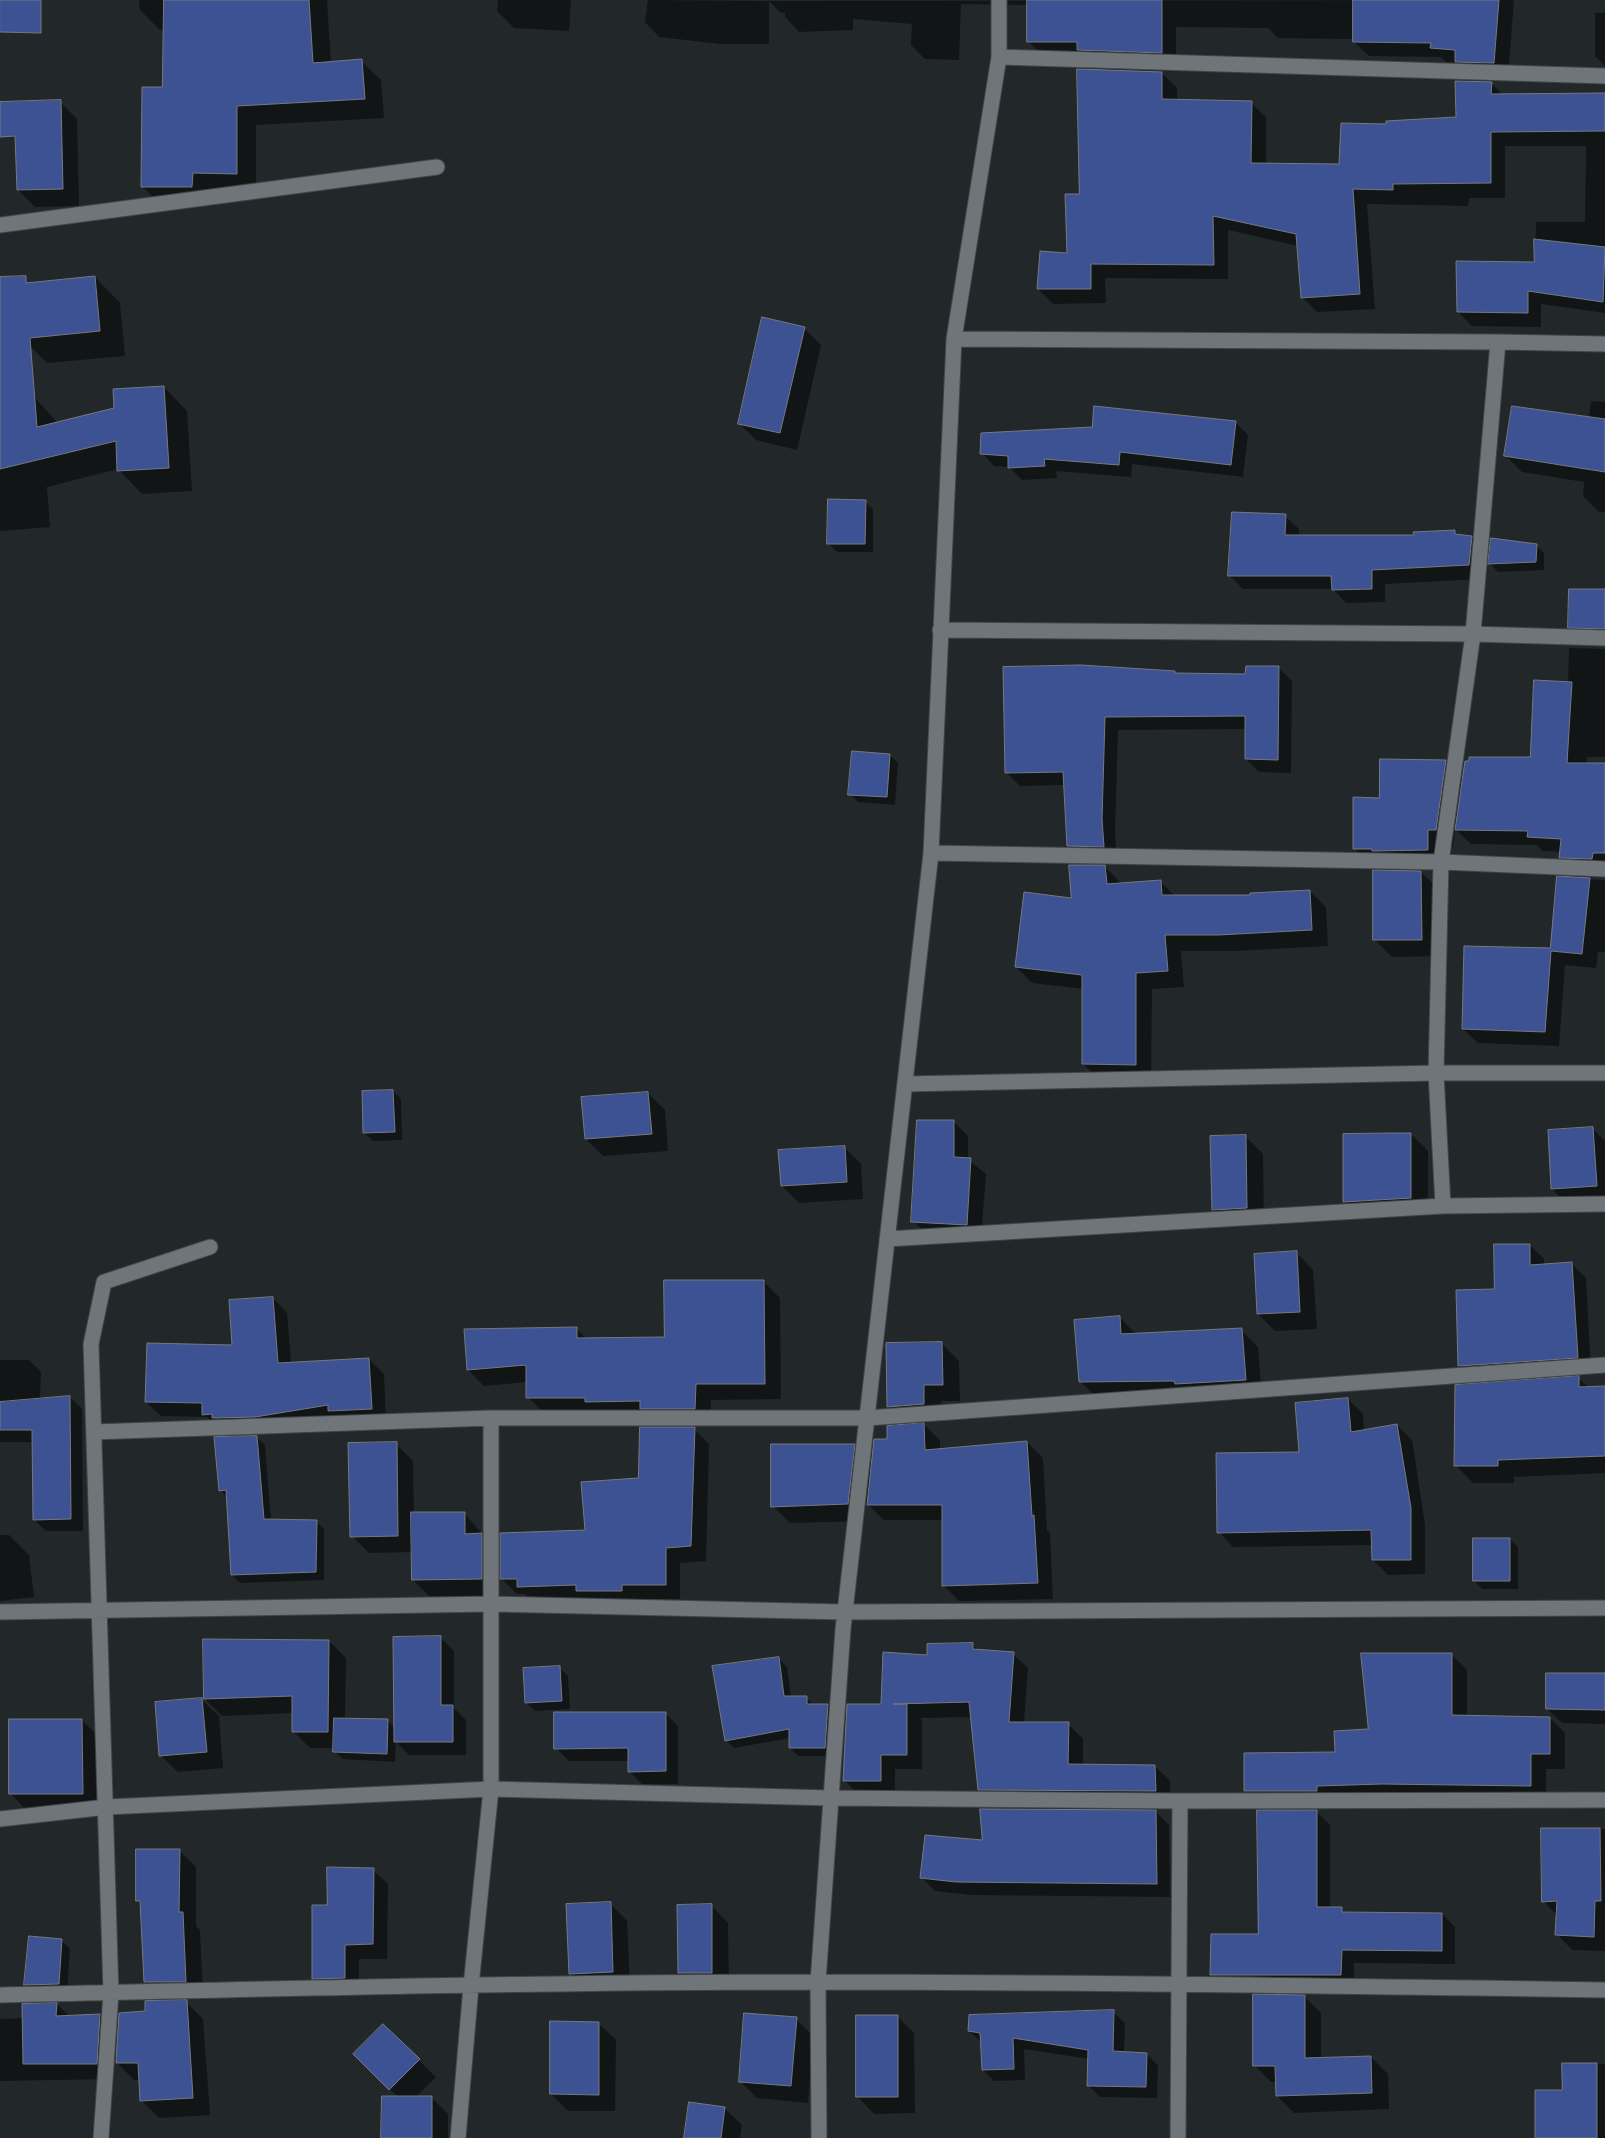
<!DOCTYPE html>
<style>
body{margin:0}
canvas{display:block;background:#22272a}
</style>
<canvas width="1605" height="2138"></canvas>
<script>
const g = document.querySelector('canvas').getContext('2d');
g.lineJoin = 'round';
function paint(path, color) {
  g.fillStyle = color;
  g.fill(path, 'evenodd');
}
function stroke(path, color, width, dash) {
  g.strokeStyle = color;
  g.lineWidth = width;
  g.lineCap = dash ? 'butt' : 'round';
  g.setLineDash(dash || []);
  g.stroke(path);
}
const shadow = new Path2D(`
 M 139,0 L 327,0 L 331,63 L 361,61 L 381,80 L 384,118 L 256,125 L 256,193 L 212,192 L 212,206 L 162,206 L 142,186 L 163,89 L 164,29 L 160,30 L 140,10 Z
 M 498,0 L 571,0 L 569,31 L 514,28 L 497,11 Z
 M 648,0 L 766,1 L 1514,0 L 1508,77 L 1470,76 L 1458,63 L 1446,62 L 1441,57 L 1369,56 L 1354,42 L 1354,39 L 1278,38 L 1268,28 L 1176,27 L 1176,67 L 1043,56 L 1028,41 L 1028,5 L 1015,5 L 961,4 L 959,60 L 925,59 L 911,45 L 912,24 L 853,19 L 853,30 L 799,32 L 785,17 L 785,13 L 780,12 L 769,1 L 769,44 L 720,44 L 659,37 L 645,22 Z
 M 1595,13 L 1605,13 L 1605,66 L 1595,56 Z
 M 1162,73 L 1177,88 L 1177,101 L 1251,103 L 1266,117 L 1266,165 L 1341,165 L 1388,126 L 1457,118 L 1491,83 L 1503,95 L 1605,94 L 1605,313 L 1541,304 L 1541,327 L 1472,326 L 1458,312 L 1535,263 L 1536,222 L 1585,222 L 1586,146 L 1505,146 L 1505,198 L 1469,198 L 1468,206 L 1367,204 L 1375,309 L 1317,312 L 1302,297 L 1298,246 L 1228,230 L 1228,279 L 1105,278 L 1106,303 L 1053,304 L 1038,289 L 1068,254 L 1080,195 Z
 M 60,102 L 77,119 L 79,206 L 35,207 L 18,190 Z
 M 95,277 L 120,303 L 125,356 L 47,363 L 22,338 Z
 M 804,328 L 821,345 L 797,450 L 756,440 L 739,423 Z
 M 164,387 L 187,411 L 192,491 L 142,494 L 118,469 L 47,487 L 50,527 L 0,531 L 0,399 L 34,397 L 58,423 L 115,409 Z
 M 1591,401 L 1605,402 L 1605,512 L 1599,512 L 1583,496 L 1584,482 L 1522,472 L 1506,456 L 1589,418 Z
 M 1235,422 L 1248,435 L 1243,477 L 1132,464 L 1131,477 L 1056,471 L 1057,478 L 1022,480 L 1009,467 L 994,466 L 982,453 Z
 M 865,501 L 873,510 L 873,552 L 837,552 L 829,544 Z
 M 1285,516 L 1299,529 L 1299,536 L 1415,536 L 1455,531 L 1459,536 L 1471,537 L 1485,551 L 1483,579 L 1385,584 L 1385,602 L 1346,603 L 1333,589 L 1243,589 L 1230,576 Z
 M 1536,545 L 1544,553 L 1544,570 L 1498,572 L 1490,564 Z
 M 1605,591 L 1605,643 L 1584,642 L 1569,627 Z
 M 1569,648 L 1605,649 L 1605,757 L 1587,757 L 1585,778 L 1605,781 L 1605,873 L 1575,872 L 1561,857 L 1561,852 L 1543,851 L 1536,845 L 1471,844 L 1455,829 L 1453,847 L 1445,847 L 1445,867 L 1371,866 L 1354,848 L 1381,799 L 1445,761 L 1463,779 L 1531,759 L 1568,683 Z
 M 1278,667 L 1292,681 L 1291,773 L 1259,772 L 1246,759 L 1246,729 L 1118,730 L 1115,833 L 1117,860 L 1082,859 L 1069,845 L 1065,785 L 1020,786 L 1006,772 L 1174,672 L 1176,674 L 1247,675 Z
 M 890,755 L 898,763 L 895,805 L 858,802 L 850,794 Z
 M 1105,867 L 1121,883 L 1160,881 L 1175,896 L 1251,896 L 1310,891 L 1326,907 L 1328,946 L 1235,951 L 1181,951 L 1184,987 L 1152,989 L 1151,1080 L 1100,1080 L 1083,1064 L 1084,989 L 1032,983 L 1016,967 L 1072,899 Z
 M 1421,872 L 1438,889 L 1439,956 L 1392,957 L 1375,940 Z
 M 1558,878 L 1605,880 L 1605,952 L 1598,952 L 1596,968 L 1565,965 L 1559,1046 L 1478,1043 L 1463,1029 L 1551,950 Z
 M 393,1091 L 401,1099 L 402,1140 L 373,1141 L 364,1133 Z
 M 648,1093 L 665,1110 L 668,1151 L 603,1156 L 586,1139 Z
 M 953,1121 L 968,1136 L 968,1159 L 986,1174 L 981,1239 L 928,1236 L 913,1221 Z
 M 1593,1129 L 1605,1141 L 1605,1203 L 1570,1206 L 1552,1189 Z
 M 1411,1134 L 1428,1151 L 1428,1215 L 1361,1219 L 1344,1202 Z
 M 1246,1137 L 1263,1154 L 1264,1225 L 1230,1227 L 1213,1210 Z
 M 844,1147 L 861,1164 L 863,1199 L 799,1203 L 782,1186 Z
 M 1530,1245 L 1544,1259 L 1544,1265 L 1572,1264 L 1586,1278 L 1591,1371 L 1473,1380 L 1459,1366 L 1495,1290 Z
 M 1296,1252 L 1313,1270 L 1317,1329 L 1275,1331 L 1258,1314 Z
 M 764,1282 L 780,1298 L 781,1399 L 711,1400 L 711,1424 L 544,1413 L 528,1397 L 528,1382 L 484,1386 L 468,1370 L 576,1328 L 587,1339 L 665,1338 Z
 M 273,1298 L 287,1313 L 291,1363 L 369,1359 L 384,1374 L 386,1423 L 218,1429 L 207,1417 L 161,1416 L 146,1402 L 234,1347 ZM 261,1414 L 261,1416 L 216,1419 L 214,1417 Z
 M 1119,1317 L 1137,1335 L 1241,1330 L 1258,1347 L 1262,1396 L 1098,1399 L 1081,1382 Z
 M 942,1344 L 959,1361 L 960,1401 L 941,1401 L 941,1421 L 922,1423 L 940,1440 L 940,1450 L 1027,1442 L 1043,1458 L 1047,1530 L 1050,1533 L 1053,1599 L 959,1601 L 943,1585 L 943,1520 L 884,1520 L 866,1503 L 864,1521 L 790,1523 L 773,1506 L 854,1445 L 872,1464 L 889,1440 L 907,1426 L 888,1407 Z
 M 0,1360 L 29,1360 L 41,1372 L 40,1399 L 70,1397 L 82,1409 L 83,1531 L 46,1531 L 34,1520 L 33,1442 L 0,1442 Z
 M 1578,1378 L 1589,1388 L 1605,1387 L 1605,1473 L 1514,1477 L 1514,1483 L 1473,1483 L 1456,1466 Z
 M 1348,1399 L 1363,1414 L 1364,1431 L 1397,1425 L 1412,1440 L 1425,1524 L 1425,1574 L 1388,1575 L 1373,1560 L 1373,1545 L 1233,1547 L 1219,1532 L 1300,1453 Z
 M 694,1429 L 709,1444 L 706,1561 L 680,1563 L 680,1599 L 637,1599 L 637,1606 L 533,1602 L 525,1594 L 517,1594 L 502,1579 L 586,1531 Z
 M 256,1437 L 265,1445 L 271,1520 L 316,1521 L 324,1529 L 324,1580 L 240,1583 L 232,1575 L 228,1498 L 220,1490 Z
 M 396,1444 L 413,1461 L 414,1514 L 464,1513 L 498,1552 L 498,1596 L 430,1597 L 413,1580 L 413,1552 L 369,1553 L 352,1536 Z
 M 0,1535 L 9,1535 L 29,1555 L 34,1597 L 0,1601 Z
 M 1510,1539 L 1518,1547 L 1518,1589 L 1482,1589 L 1474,1581 Z
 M 441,1638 L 454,1651 L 454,1708 L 466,1720 L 466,1755 L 409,1755 L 396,1742 L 395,1762 L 343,1759 L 334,1751 L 334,1748 L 310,1748 L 293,1731 L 293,1713 L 222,1716 L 205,1699 L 329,1641 L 346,1658 L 345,1719 L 388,1721 L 395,1728 Z
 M 972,1644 L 979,1651 L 1013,1654 L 1028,1668 L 1024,1723 L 1068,1724 L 1083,1739 L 1083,1765 L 1155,1766 L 1170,1781 L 1170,1806 L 994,1804 L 979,1789 L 972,1717 L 920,1718 L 922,1720 L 922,1769 L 895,1769 L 895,1795 L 859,1795 L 844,1780 L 882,1705 L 928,1656 Z
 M 1451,1654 L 1467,1670 L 1467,1717 L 1550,1718 L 1565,1733 L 1565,1769 L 1546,1769 L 1546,1801 L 1260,1806 L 1245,1791 L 1336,1753 L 1370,1730 Z
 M 778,1658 L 787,1667 L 791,1697 L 806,1698 L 814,1705 L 828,1705 L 836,1714 L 833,1756 L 798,1756 L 790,1748 L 790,1738 L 734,1748 L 726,1740 Z
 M 559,1667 L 568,1676 L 570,1709 L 535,1711 L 526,1703 Z
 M 1605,1674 L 1605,1724 L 1562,1723 L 1547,1709 Z
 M 201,1699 L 219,1716 L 223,1768 L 178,1772 L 160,1755 Z
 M 665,1713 L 678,1726 L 678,1784 L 642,1784 L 629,1771 L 629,1761 L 569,1761 L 556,1748 Z
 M 82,1720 L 99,1737 L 99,1811 L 27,1811 L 10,1793 Z
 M 1155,1811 L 1169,1825 L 1170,1897 L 971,1895 L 935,1891 L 921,1877 L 984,1841 Z
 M 1316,1811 L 1330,1825 L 1330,1908 L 1341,1908 L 1346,1913 L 1442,1914 L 1455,1927 L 1455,1964 L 1354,1963 L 1354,1988 L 1224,1988 L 1211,1975 L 1259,1936 Z
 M 1542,1829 L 1605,1829 L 1605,1951 L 1572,1950 L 1557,1934 L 1557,1915 L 1543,1901 Z
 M 179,1850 L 196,1867 L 196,1926 L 200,1930 L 203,1991 L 202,1998 L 162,1999 L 145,1982 L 141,1905 L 137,1900 Z
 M 373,1870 L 388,1884 L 387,1959 L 359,1959 L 359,1992 L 328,1993 L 313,1978 L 328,1906 Z
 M 610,1903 L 627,1921 L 630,1989 L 587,1990 L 570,1973 Z
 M 711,1905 L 728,1923 L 729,1990 L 697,1990 L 680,1973 Z
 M 30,1938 L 62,1941 L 70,1949 L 67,1992 L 34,1993 L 25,1985 Z
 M 1304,1996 L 1321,2013 L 1321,2059 L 1371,2057 L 1388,2074 L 1389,2109 L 1294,2113 L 1277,2096 L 1277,2082 L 1271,2082 L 1254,2065 Z
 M 186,2002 L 203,2019 L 210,2115 L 159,2118 L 142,2101 L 140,2080 L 134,2080 L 117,2063 L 146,2012 Z
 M 57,2004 L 69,2016 L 100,2015 L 115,2031 L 112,2079 L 0,2081 L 0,2019 L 22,2018 L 23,2005 Z
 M 1113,2012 L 1125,2023 L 1124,2053 L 1147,2054 L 1158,2066 L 1157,2098 L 1100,2097 L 1089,2086 L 1089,2059 L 1024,2049 L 1025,2080 L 994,2081 L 983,2070 L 981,2042 L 969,2031 Z
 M 897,2016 L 914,2033 L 915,2113 L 874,2114 L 857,2096 Z
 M 796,2019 L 813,2036 L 808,2103 L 757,2098 L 740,2081 Z
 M 598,2023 L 616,2040 L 615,2111 L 568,2111 L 551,2094 Z
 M 383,2025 L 436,2077 L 416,2097 L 431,2097 L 448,2114 L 448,2138 L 383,2138 L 398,2097 L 371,2071 Z
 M 1605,2064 L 1605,2138 L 1536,2138 L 1563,2091 L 1563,2065 Z
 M 724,2108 L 742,2125 L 740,2138 L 685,2138 Z`);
const building = new Path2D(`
 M 0,0 L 41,0 L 41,33 L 0,32 Z
 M 164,0 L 309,0 L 313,63 L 362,59 L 365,99 L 237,106 L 237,174 L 193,173 L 192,187 L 141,187 L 142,87 L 162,87 Z
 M 1027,0 L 1162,0 L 1162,53 L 1077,50 L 1077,42 L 1027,42 Z
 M 1353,0 L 1499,0 L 1494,63 L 1455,62 L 1455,50 L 1430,48 L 1431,43 L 1353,42 Z
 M 1077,69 L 1162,72 L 1162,99 L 1252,101 L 1251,163 L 1339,164 L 1341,123 L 1386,124 L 1386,121 L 1456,117 L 1455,81 L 1492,82 L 1491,94 L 1605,93 L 1605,131 L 1491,132 L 1491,183 L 1393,184 L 1393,190 L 1353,189 L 1360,294 L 1301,298 L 1296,234 L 1213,216 L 1214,265 L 1091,264 L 1091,289 L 1037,289 L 1040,251 L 1067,253 L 1065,194 L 1079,194 Z
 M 61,100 L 63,189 L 17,190 L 15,136 L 0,137 L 0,102 Z
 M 1534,239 L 1605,247 L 1603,302 L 1528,291 L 1528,313 L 1457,312 L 1456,261 L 1534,262 Z
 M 26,276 L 26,283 L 95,276 L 100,331 L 30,338 L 37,427 L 114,408 L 113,389 L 164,386 L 169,468 L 117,471 L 116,441 L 0,469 L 0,277 Z
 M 762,317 L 805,327 L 780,433 L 738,424 Z
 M 1094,406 L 1236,421 L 1231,465 L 1120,452 L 1119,465 L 1044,459 L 1045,466 L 1008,468 L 1008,456 L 980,454 L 981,433 L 1092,427 Z
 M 1512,406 L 1605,419 L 1605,472 L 1504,456 Z
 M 828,499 L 866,500 L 865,544 L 827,544 Z
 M 1232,512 L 1286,514 L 1285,535 L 1414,535 L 1413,532 L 1455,530 L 1455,534 L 1472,536 L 1469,565 L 1372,570 L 1372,589 L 1332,590 L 1331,576 L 1228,576 Z
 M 1491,538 L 1537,544 L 1536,562 L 1488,564 Z
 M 1569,589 L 1605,589 L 1605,629 L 1568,628 Z
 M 1081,665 L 1175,671 L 1175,673 L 1245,674 L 1246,666 L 1279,666 L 1278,760 L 1245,759 L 1245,716 L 1105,717 L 1102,819 L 1104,847 L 1067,846 L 1063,772 L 1005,773 L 1003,667 Z
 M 1534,680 L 1572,682 L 1567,763 L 1605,763 L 1605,853 L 1593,853 L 1592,859 L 1559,858 L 1561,839 L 1527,837 L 1528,831 L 1455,830 L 1465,761 L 1469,761 L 1469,757 L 1530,757 Z
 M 852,751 L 890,754 L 887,797 L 848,795 Z
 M 1380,759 L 1446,760 L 1436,830 L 1428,830 L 1428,850 L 1372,851 L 1372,849 L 1353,849 L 1353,797 L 1379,798 Z
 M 1069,865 L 1105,865 L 1107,884 L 1161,880 L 1162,895 L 1250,895 L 1250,893 L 1310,890 L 1312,930 L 1218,935 L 1165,935 L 1168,971 L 1136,973 L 1136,1065 L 1082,1064 L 1082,975 L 1015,967 L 1024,892 L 1071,898 Z
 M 1373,870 L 1421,871 L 1422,940 L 1373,940 Z
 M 1557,876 L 1590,878 L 1582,954 L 1551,951 L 1545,1032 L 1462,1029 L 1464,946 L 1550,948 Z
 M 393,1090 L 395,1132 L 363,1133 L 362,1091 Z
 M 648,1092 L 652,1134 L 585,1139 L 581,1097 Z
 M 917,1120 L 954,1120 L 954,1157 L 971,1158 L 967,1225 L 911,1222 Z
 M 1593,1127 L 1597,1186 L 1551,1189 L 1548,1130 Z
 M 1393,1133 L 1411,1133 L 1411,1198 L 1343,1202 L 1343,1134 Z
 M 1246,1135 L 1247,1208 L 1212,1210 L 1210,1136 Z
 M 845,1146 L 847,1182 L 781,1186 L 778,1150 Z
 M 1494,1244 L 1530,1244 L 1530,1265 L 1572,1262 L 1578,1358 L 1458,1366 L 1456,1290 L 1494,1289 Z
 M 1297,1251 L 1300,1312 L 1257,1314 L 1254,1254 Z
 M 664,1280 L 764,1280 L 765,1384 L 696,1384 L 695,1409 L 640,1409 L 640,1401 L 585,1402 L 585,1398 L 526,1398 L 526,1365 L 467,1370 L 464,1329 L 577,1327 L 577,1338 L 664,1337 Z
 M 273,1297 L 278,1363 L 369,1358 L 372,1409 L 328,1411 L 328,1405 L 255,1417 L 212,1418 L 212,1414 L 202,1415 L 202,1403 L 145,1402 L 147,1343 L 232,1345 L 229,1300 Z
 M 1120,1316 L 1121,1334 L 1242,1328 L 1246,1380 L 1175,1384 L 1174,1381 L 1079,1382 L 1074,1320 Z
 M 942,1342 L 943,1385 L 924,1385 L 924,1404 L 887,1407 L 886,1343 Z
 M 1579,1376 L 1579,1387 L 1605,1386 L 1605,1456 L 1498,1460 L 1498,1466 L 1454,1466 L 1455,1385 Z
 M 70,1396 L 71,1519 L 33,1520 L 32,1430 L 0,1430 L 0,1402 Z
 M 1348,1398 L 1351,1432 L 1397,1424 L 1411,1508 L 1411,1560 L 1372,1560 L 1371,1530 L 1217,1533 L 1216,1453 L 1299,1452 L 1295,1403 Z
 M 924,1423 L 925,1450 L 1027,1441 L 1032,1516 L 1034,1515 L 1038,1583 L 942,1586 L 942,1505 L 867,1505 L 874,1439 L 887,1439 L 887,1426 Z
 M 640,1427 L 695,1427 L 691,1546 L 666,1548 L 666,1585 L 622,1585 L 622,1591 L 576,1591 L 576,1585 L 517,1587 L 517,1579 L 500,1579 L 500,1533 L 585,1530 L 581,1482 L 638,1478 Z
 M 257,1436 L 264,1519 L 317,1520 L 316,1572 L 231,1575 L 226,1490 L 219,1491 L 214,1437 Z
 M 397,1442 L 398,1536 L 350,1537 L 348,1443 Z
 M 771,1444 L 855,1444 L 848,1504 L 771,1507 Z
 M 411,1512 L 465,1512 L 465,1534 L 482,1533 L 482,1579 L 412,1580 Z
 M 1473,1538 L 1510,1538 L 1510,1581 L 1473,1581 Z
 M 441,1636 L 441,1705 L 453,1705 L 453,1742 L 394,1742 L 393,1637 Z
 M 203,1639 L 329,1640 L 328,1732 L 292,1732 L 292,1696 L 204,1699 Z
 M 973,1643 L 973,1649 L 1014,1652 L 1009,1722 L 1069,1722 L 1068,1764 L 1155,1765 L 1156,1791 L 978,1790 L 969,1702 L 893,1704 L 907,1704 L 907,1755 L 881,1755 L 881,1781 L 843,1781 L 847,1704 L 881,1704 L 883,1652 L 927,1655 L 927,1644 Z
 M 1361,1653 L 1452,1653 L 1452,1715 L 1550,1717 L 1550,1754 L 1531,1754 L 1531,1786 L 1382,1784 L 1317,1786 L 1317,1791 L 1244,1791 L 1244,1753 L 1335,1752 L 1334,1731 L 1368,1729 Z
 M 779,1657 L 784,1696 L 807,1696 L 807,1704 L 828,1704 L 825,1748 L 789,1748 L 789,1729 L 725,1741 L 712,1666 Z
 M 560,1666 L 562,1701 L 525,1703 L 523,1668 Z
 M 1546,1673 L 1605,1673 L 1605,1710 L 1546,1709 Z
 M 202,1698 L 207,1752 L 159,1756 L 155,1702 Z
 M 554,1712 L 666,1712 L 666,1771 L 628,1772 L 628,1748 L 554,1749 Z
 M 334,1718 L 388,1719 L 387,1754 L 333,1752 Z
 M 9,1719 L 82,1719 L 83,1794 L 9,1794 Z
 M 980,1809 L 1156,1810 L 1157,1884 L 956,1882 L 920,1878 L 925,1835 L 982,1840 Z
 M 1257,1810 L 1317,1810 L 1317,1907 L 1342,1907 L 1342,1912 L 1442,1913 L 1442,1951 L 1342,1950 L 1341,1975 L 1210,1975 L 1211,1934 L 1258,1934 Z
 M 1541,1828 L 1600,1828 L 1601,1901 L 1595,1901 L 1594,1937 L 1555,1935 L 1557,1901 L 1542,1902 Z
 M 136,1849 L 180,1849 L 179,1912 L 183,1912 L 186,1982 L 144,1982 L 140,1901 L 136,1901 Z
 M 327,1867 L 374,1868 L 373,1944 L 345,1945 L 345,1978 L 312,1979 L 312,1905 L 327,1905 Z
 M 611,1902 L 613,1972 L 569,1974 L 566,1904 Z
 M 712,1904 L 712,1973 L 678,1973 L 677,1905 Z
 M 29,1936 L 62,1939 L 59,1984 L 24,1985 Z
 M 1253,1994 L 1305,1995 L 1305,2058 L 1371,2056 L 1372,2093 L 1276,2096 L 1275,2066 L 1253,2066 Z
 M 187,2000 L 193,2098 L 140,2101 L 138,2063 L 116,2063 L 119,2013 L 145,2011 L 145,2001 Z
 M 57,2003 L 56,2016 L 100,2014 L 97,2064 L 23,2064 L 22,2004 Z
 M 1114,2010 L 1113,2051 L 1147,2053 L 1146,2087 L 1087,2086 L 1088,2050 L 1013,2038 L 1014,2069 L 982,2070 L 980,2033 L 968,2031 L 969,2015 Z
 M 744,2013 L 797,2017 L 791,2086 L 739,2082 Z
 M 856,2015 L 898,2015 L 898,2097 L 856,2097 Z
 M 550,2021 L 599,2022 L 599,2095 L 550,2094 Z
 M 383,2024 L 420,2059 L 389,2090 L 353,2054 Z
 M 1562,2063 L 1597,2063 L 1597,2138 L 1535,2138 L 1535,2090 L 1562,2090 Z
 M 382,2096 L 432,2096 L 432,2138 L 381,2138 Z
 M 689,2102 L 725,2107 L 721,2138 L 684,2138 Z`);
const minor = new Path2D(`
 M 999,57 L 1605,76
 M 0,225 L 437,167
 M 954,339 L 1498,342 L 1473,634 L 1441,862 L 1436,1073 L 1443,1206
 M 1498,342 L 1605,344
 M 940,630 L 1473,634 L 1605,638
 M 931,853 L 1441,862 L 1605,869
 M 905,1084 L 1436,1073 L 1605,1073
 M 887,1239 L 1443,1206 L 1605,1204
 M 94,1432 L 491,1418 L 867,1418 L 1605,1365
 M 0,1612 L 491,1604 L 845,1612 L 1605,1608
 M 0,1819 L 107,1807 L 491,1789 L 831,1798 L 1180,1801 L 1605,1800
 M 0,1995 C 274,1989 548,1982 823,1982 C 1083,1982 1344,1986 1605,1990
 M 101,2138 L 111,1993 L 91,1344 L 104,1282 L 210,1247
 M 458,2138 L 471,1986 L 491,1789 L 491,1418
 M 819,2138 L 818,1982 L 843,1629 L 931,853 L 954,339 L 999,57 L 999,0
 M 1178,2138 L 1180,1801`);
paint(shadow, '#0007');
paint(building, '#3d5293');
stroke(building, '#76787e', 1);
stroke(minor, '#404547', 17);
stroke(minor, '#6f7579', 15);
</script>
